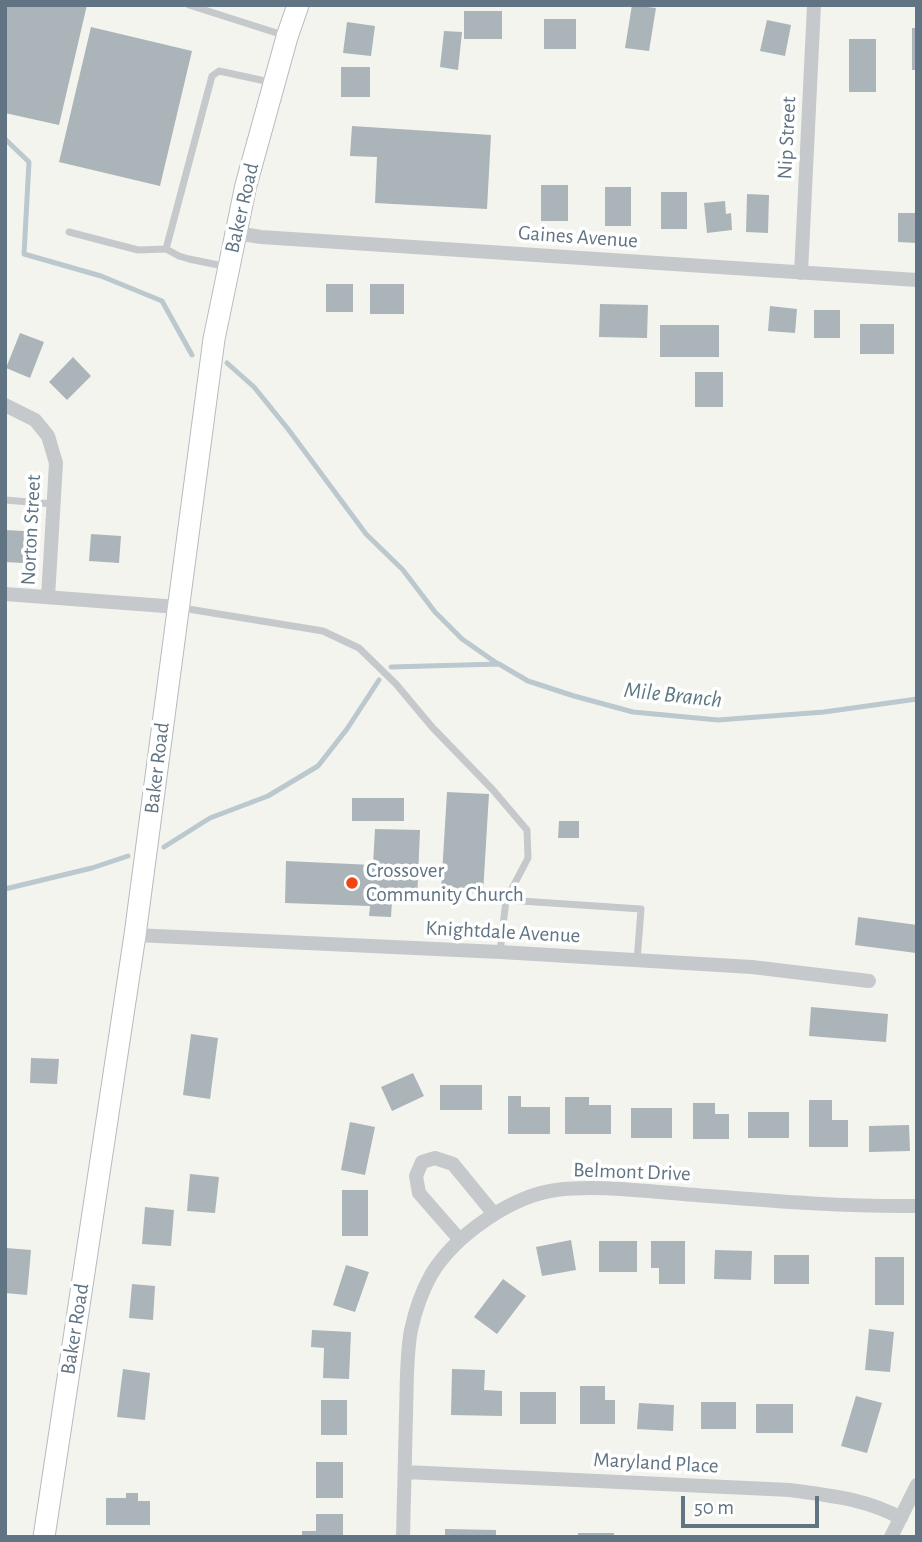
<!DOCTYPE html>
<style>
body{margin:0}
#map{position:relative;width:922px;height:1542px;overflow:hidden;background:#f4f4ef;font-family:"Alegreya Sans",sans-serif}
canvas{display:block}
.frame{position:absolute;inset:0;border:7px solid #607483;pointer-events:none}
.scale{position:absolute;left:681px;top:1496px;width:138px;height:32px;box-sizing:border-box;border:4px solid #607483;border-top:0;padding-left:9px;font-size:21px;line-height:24px;white-space:nowrap;color:#607483;-webkit-text-stroke:5px #fff;paint-order:stroke}
</style>
<div id="map">
<canvas width="922" height="1542"></canvas>
<div class="frame"></div>
<div class="scale">50 m</div>
</div>
<script>
const g = document.querySelector('canvas').getContext('2d');
g.lineJoin = 'round';
function stroke(path, color, width, dash) {
  g.strokeStyle = color;
  g.lineWidth = width;
  g.lineCap = dash ? 'butt' : 'round';
  g.setLineDash(dash || []);
  g.stroke(path);
}
function paint(path, color) {
  g.fillStyle = color;
  g.fill(path, 'evenodd');
}
function drawText(font, color, halo, rows, align = 'center') {
  g.font = font + ' "Alegreya Sans",sans-serif';
  g.lineWidth = 7;
  g.setLineDash([]);
  g.textBaseline = 'middle';
  g.strokeStyle = halo;
  g.fillStyle = color;
  for (const [text, x, y, turn = 0] of rows) {
    g.save();
    g.translate(x, y);
    g.rotate((+turn || 0) * Math.PI / 180);
    g.textAlign = isNaN(turn) ? turn : align;
    if (halo) g.strokeText(text, 0, 0);
    g.fillText(text, 0, 0);
    g.restore();
  }
}
const stream = new Path2D(`
 M 5,139 L 29,162 L 24,254 L 101,276 L 162,301 L 192,355
 M 227,363 L 254,387 L 288,429 L 366,534 L 403,570 L 435,612 L 462,639 L 498,664
 M 391,667 L 499,664 L 528,681 L 574,696 L 633,712 L 718,720 L 824,712 L 917,699
 M 164,847 L 210,818 L 268,796 L 318,766 L 347,729 L 379,680
 M 5,889 L 92,868 L 128,856`);
const building = new Path2D(`
 M 5,5 L 87,5 L 59,125 L 5,113 Z
 M 632,5 L 656,8 L 649,51 L 625,48 Z
 M 464,11 L 502,11 L 502,39 L 464,39 Z
 M 544,19 L 576,19 L 576,49 L 544,49 Z
 M 767,20 L 791,25 L 785,56 L 760,51 Z
 M 347,22 L 375,26 L 371,56 L 343,53 Z
 M 91,27 L 192,51 L 160,186 L 59,162 Z
 M 912,28 L 917,28 L 917,70 L 912,70 Z
 M 444,31 L 462,32 L 458,70 L 440,67 Z
 M 849,39 L 876,39 L 876,92 L 849,92 Z
 M 341,67 L 370,67 L 370,97 L 341,97 Z
 M 352,126 L 491,135 L 487,209 L 375,203 L 377,157 L 350,156 Z
 M 541,185 L 568,185 L 568,221 L 541,221 Z
 M 605,187 L 631,187 L 631,226 L 605,226 Z
 M 661,192 L 687,192 L 687,229 L 661,229 Z
 M 747,194 L 769,195 L 768,233 L 746,232 Z
 M 725,201 L 726,214 L 731,213 L 732,230 L 707,233 L 704,203 Z
 M 898,213 L 917,213 L 917,243 L 898,242 Z
 M 326,284 L 353,284 L 353,312 L 326,312 Z
 M 370,284 L 404,284 L 404,314 L 370,314 Z
 M 600,304 L 648,305 L 647,338 L 599,337 Z
 M 770,306 L 797,309 L 795,333 L 768,331 Z
 M 814,310 L 840,310 L 840,338 L 814,338 Z
 M 860,324 L 894,324 L 894,354 L 860,354 Z
 M 660,325 L 719,325 L 719,357 L 660,357 Z
 M 20,333 L 44,342 L 30,378 L 6,368 Z
 M 73,357 L 91,376 L 67,400 L 49,382 Z
 M 695,372 L 723,372 L 723,407 L 695,407 Z
 M 5,530 L 24,531 L 23,563 L 5,562 Z
 M 91,534 L 121,536 L 119,563 L 89,561 Z
 M 447,792 L 489,794 L 483,893 L 441,891 Z
 M 352,798 L 404,798 L 404,821 L 352,821 Z
 M 559,821 L 579,821 L 579,838 L 558,838 Z
 M 375,829 L 420,830 L 417,901 L 392,901 L 391,917 L 369,916 L 370,906 L 285,903 L 286,861 L 373,865 Z
 M 858,917 L 917,925 L 916,953 L 855,945 Z
 M 811,1007 L 888,1014 L 886,1042 L 809,1036 Z
 M 191,1034 L 218,1038 L 210,1099 L 183,1095 Z
 M 31,1058 L 59,1059 L 57,1084 L 30,1083 Z
 M 413,1073 L 424,1096 L 392,1111 L 381,1087 Z
 M 440,1085 L 482,1085 L 482,1110 L 440,1110 Z
 M 508,1096 L 521,1096 L 521,1107 L 550,1107 L 550,1134 L 508,1134 Z
 M 565,1097 L 589,1097 L 589,1105 L 611,1105 L 611,1134 L 565,1134 Z
 M 809,1100 L 832,1100 L 832,1120 L 848,1120 L 848,1147 L 809,1147 Z
 M 693,1103 L 715,1103 L 715,1114 L 729,1114 L 729,1139 L 693,1139 Z
 M 631,1108 L 672,1108 L 672,1138 L 631,1138 Z
 M 748,1112 L 789,1112 L 789,1138 L 748,1138 Z
 M 350,1122 L 375,1127 L 365,1175 L 341,1170 Z
 M 909,1125 L 910,1151 L 869,1152 L 869,1126 Z
 M 190,1174 L 219,1177 L 215,1213 L 187,1211 Z
 M 342,1190 L 368,1190 L 368,1236 L 342,1236 Z
 M 145,1207 L 174,1210 L 171,1246 L 142,1244 Z
 M 571,1240 L 576,1270 L 542,1276 L 536,1247 Z
 M 599,1241 L 637,1241 L 637,1272 L 599,1272 Z
 M 651,1241 L 685,1241 L 685,1284 L 659,1284 L 659,1268 L 651,1268 Z
 M 6,1248 L 31,1250 L 27,1295 L 5,1293 Z
 M 715,1250 L 752,1251 L 751,1280 L 714,1279 Z
 M 774,1255 L 809,1255 L 809,1284 L 774,1284 Z
 M 875,1257 L 904,1257 L 904,1305 L 875,1305 Z
 M 346,1265 L 369,1272 L 355,1312 L 333,1305 Z
 M 503,1279 L 526,1296 L 497,1334 L 474,1317 Z
 M 132,1284 L 155,1286 L 153,1320 L 129,1318 Z
 M 869,1329 L 894,1332 L 890,1372 L 865,1370 Z
 M 312,1330 L 351,1332 L 349,1379 L 323,1378 L 324,1348 L 311,1347 Z
 M 123,1369 L 150,1373 L 145,1420 L 117,1417 Z
 M 452,1369 L 485,1370 L 484,1390 L 502,1391 L 502,1416 L 451,1415 Z
 M 580,1386 L 605,1386 L 605,1400 L 615,1400 L 615,1424 L 580,1424 Z
 M 520,1392 L 556,1392 L 556,1424 L 520,1424 Z
 M 856,1396 L 882,1403 L 867,1453 L 841,1446 Z
 M 321,1400 L 347,1400 L 347,1435 L 321,1435 Z
 M 701,1402 L 736,1402 L 736,1429 L 701,1429 Z
 M 639,1403 L 674,1405 L 673,1431 L 637,1429 Z
 M 756,1404 L 793,1404 L 793,1433 L 756,1433 Z
 M 316,1462 L 343,1462 L 343,1498 L 316,1498 Z
 M 126,1493 L 138,1493 L 138,1501 L 150,1501 L 150,1525 L 106,1525 L 106,1498 L 126,1498 Z
 M 316,1514 L 343,1514 L 343,1537 L 302,1537 L 302,1531 L 316,1531 Z
 M 445,1529 L 496,1530 L 496,1537 L 445,1537 Z
 M 578,1533 L 614,1533 L 614,1537 L 578,1537 Z`);
const lane = new Path2D(`
 M 189,5 L 283,35
 M 69,232 L 138,250 L 166,249 L 179,256 L 189,259 L 228,267
 M 166,249 L 212,76 L 219,71 L 270,82
 M 5,500 L 53,504
 M 182,608 L 323,631 L 359,648 L 396,684 L 432,727 L 493,790 L 527,830 L 528,858 L 506,900 L 500,952
 M 506,900 L 641,909 L 637,961`);
const street = new Path2D(`
 M 236,233 L 261,237 L 917,280
 M 801,273 L 814,5
 M 5,405 L 35,420 L 48,436 L 56,463 L 48,597
 M 5,594 L 178,607
 M 135,935 L 500,952 L 752,967 L 869,981
 M 460,1240 L 419,1193 L 416,1176 L 422,1162 L 435,1158 L 453,1164 L 494,1214
 M 405,1472 L 790,1490 C 830,1496 864,1498 901,1518
 M 403,1537 C 404,1496 405,1455 406,1414 C 407,1386 406,1357 411,1330 C 415,1312 422,1291 431,1275 C 454,1236 511,1196 556,1190 C 598,1185 641,1191 683,1194 C 761,1200 839,1207 917,1206
 M 891,1537 L 917,1485`);
const secondary = new Path2D(`
 M 44,1537 L 135,935 L 214,339 L 246,185 L 287,37 L 298,5`);
const markers = [
 [352,883,7,"#f24312"]
];
const streetNames = [
 ["Nip Street",787,138,-87],
 ["Baker Road",242,208,-77],
 ["Gaines Avenue",578,237,4],
 ["Norton Street",31,530,-87],
 ["Baker Road",157,768,-83],
 ["Knightdale Avenue",503,932,3],
 ["Belmont Drive",632,1172,2],
 ["Baker Road",75,1329,-81],
 ["Maryland Place",656,1463,3]
];
const poiNames = [
 ["Crossover",366,871],
 ["Community Church",366,895]
];
const waterNames = [
 ["Mile Branch",673,695,6]
];
stroke(stream, '#bbc8cd', 5);
paint(building, '#abb4b8');
stroke(secondary, '#b5bbbf', 23);
stroke(lane, '#c6c9cc', 7);
stroke(street, '#c6c9cc', 14);
stroke(secondary, '#fff', 21);
for (const [x, y, r, color] of markers) {
  const dot = new Path2D();
  dot.arc(x, y, r, 0, 2 * Math.PI);
  g.fillStyle = color;
  g.fill(dot);
  stroke(dot, '#fff', 2.5);
}
drawText('21px', '#607483', '#fff', streetNames);
drawText('21px', '#607483', '#fff', poiNames, 'left');
drawText('italic 23px', '#5b7781', '#fff', waterNames);
</script>
